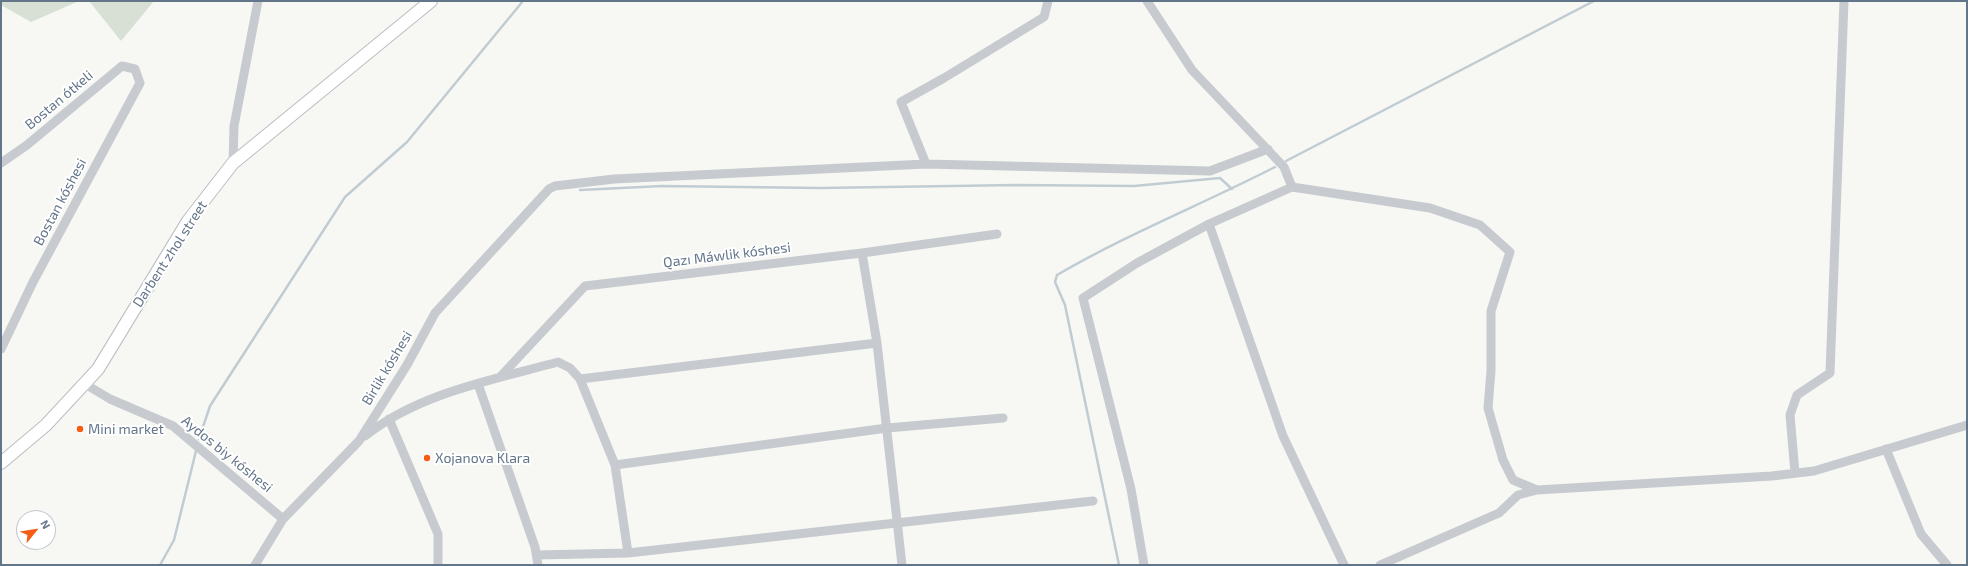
<!DOCTYPE html>
<meta charset="utf-8">
<style>
body{margin:0}
#map{position:relative;width:1968px;height:566px;overflow:hidden;background:#f7f8f4;font-family:"Exo 2",sans-serif}
canvas{display:block}
.frame{position:absolute;inset:0;border:2px solid #637589;pointer-events:none}
.north{position:absolute;left:16px;top:510px;width:40px;height:40px;box-sizing:border-box;background:#fff;border:1px solid #c1c8d0;border-radius:50%;rotate:60deg;font-size:11px;font-weight:700;line-height:16px;text-align:center;color:#637589}
.north::after{content:'';display:block;margin:auto;width:14px;height:18px;background:#f55d17;clip-path:polygon(50% 0,100% 100%,50% 72%,0 100%)}
</style>
<div id="map">
<canvas width="1968" height="566"></canvas>
<div class="frame"></div>
<div class="north">N</div>
</div>
<script>
const g = document.querySelector('canvas').getContext('2d');
g.lineJoin = 'round';
function paint(path, color) {
  g.fillStyle = color;
  g.fill(path, 'evenodd');
}
function stroke(path, color, width, dash) {
  g.strokeStyle = color;
  g.lineWidth = width;
  g.lineCap = dash ? 'butt' : 'round';
  g.setLineDash(dash || []);
  g.stroke(path);
}
function drawText(font, color, halo, rows, align = 'center') {
  g.font = font + ' "Exo 2",sans-serif';
  g.lineWidth = 4;
  g.setLineDash([]);
  g.textBaseline = 'middle';
  g.strokeStyle = halo;
  g.fillStyle = color;
  for (const [text, x, y, turn = 0] of rows) {
    g.save();
    g.translate(x, y);
    g.rotate((+turn || 0) * Math.PI / 180);
    g.textAlign = isNaN(turn) ? turn : align;
    if (halo) g.strokeText(text, 0, 0);
    g.fillText(text, 0, 0);
    g.restore();
  }
}
const green = new Path2D(`
 M 1,1 L 79,1 L 31,22 L 1,5 Z
 M 89,1 L 154,1 L 121,41 Z`);
const stream = new Path2D(`
 M 1286,161 L 1594,1
 M 580,190 L 662,186 L 820,188 L 1016,185 L 1134,186 L 1220,178 L 1232,189
 M 199,439 L 210,406 L 345,197 L 407,142 L 523,1
 M 160,565 L 174,540 L 196,451
 M 1119,565 L 1065,305 L 1055,282 L 1057,275 C 1127,234 1203,204 1275,167`);
const minor = new Path2D(`
 M 1147,1 L 1192,70 L 1284,167 L 1292,187
 M 1,163 L 27,145 L 122,66 L 135,69 L 140,83 L 33,282 L 1,349
 M 233,163 L 234,126 L 258,1
 M 926,164 L 901,102 L 944,78 L 1044,17 L 1048,1
 M 1209,224 L 1283,436 L 1344,565
 M 862,253 L 877,343 L 902,565
 M 500,377 L 585,286 L 862,253 L 997,234
 M 580,379 L 615,465 L 628,553
 M 85,384 L 110,399 L 173,426 L 283,519
 M 478,384 L 535,547 L 538,565
 M 389,419 L 438,534 L 438,565
 M 365,436 C 419,393 492,380 558,362 L 570,368 L 580,379 L 877,343
 M 1886,449 L 1921,534 L 1947,565
 M 615,465 L 887,428 L 1003,418
 M 1795,473 L 1790,415 L 1797,395 L 1830,373 L 1844,1
 M 537,555 L 628,553 L 1093,501
 M 255,565 L 283,519 L 359,441 L 407,365 L 435,313 L 549,189 L 555,186 L 614,179 L 926,164 L 1210,171 L 1268,149
 M 1144,565 L 1131,489 L 1083,298 L 1137,263 L 1209,224 L 1292,187 L 1430,208 L 1480,225 L 1510,252 L 1491,311 L 1491,371 L 1488,408 L 1503,460 L 1513,480 L 1537,490
 M 1380,565 L 1499,513 L 1518,495 L 1537,490 L 1772,476 L 1814,471 L 1967,425`);
const major = new Path2D(`
 M 1,463 L 46,425 L 98,369 L 188,221 L 233,163 L 431,1`);
const markers = [
 [80,429,4,"#f55d17"],
 [427,458,4,"#f55d17"]
];
const streetNames = [
 ["Bostan ótkeli",59,100,-40],
 ["Bostan kóshesi",60,202,-62],
 ["Darbent zhol street",170,254,-57],
 ["Qazı Máwlik kóshesi",727,255,-7],
 ["Birlik kóshesi",387,368,-59],
 ["Aydos biy kóshesi",227,454,39]
];
const poiNames = [
 ["Mini market",88,429],
 ["Xojanova Klara",435,458]
];
paint(green, '#d8e0d5');
stroke(stream, '#c1ccd2', 2.5);
stroke(major, '#babec2', 14);
stroke(minor, '#c7cbcf', 9);
stroke(major, '#fff', 12);
for (const [x, y, r, color] of markers) {
  const dot = new Path2D();
  dot.arc(x, y, r, 0, 2 * Math.PI);
  g.fillStyle = color;
  g.fill(dot);
  stroke(dot, '#fff', 1.5);
}
drawText('14px', '#637589', '#fff', streetNames);
drawText('14px', '#637589', '#fff', poiNames, 'left');
</script>
